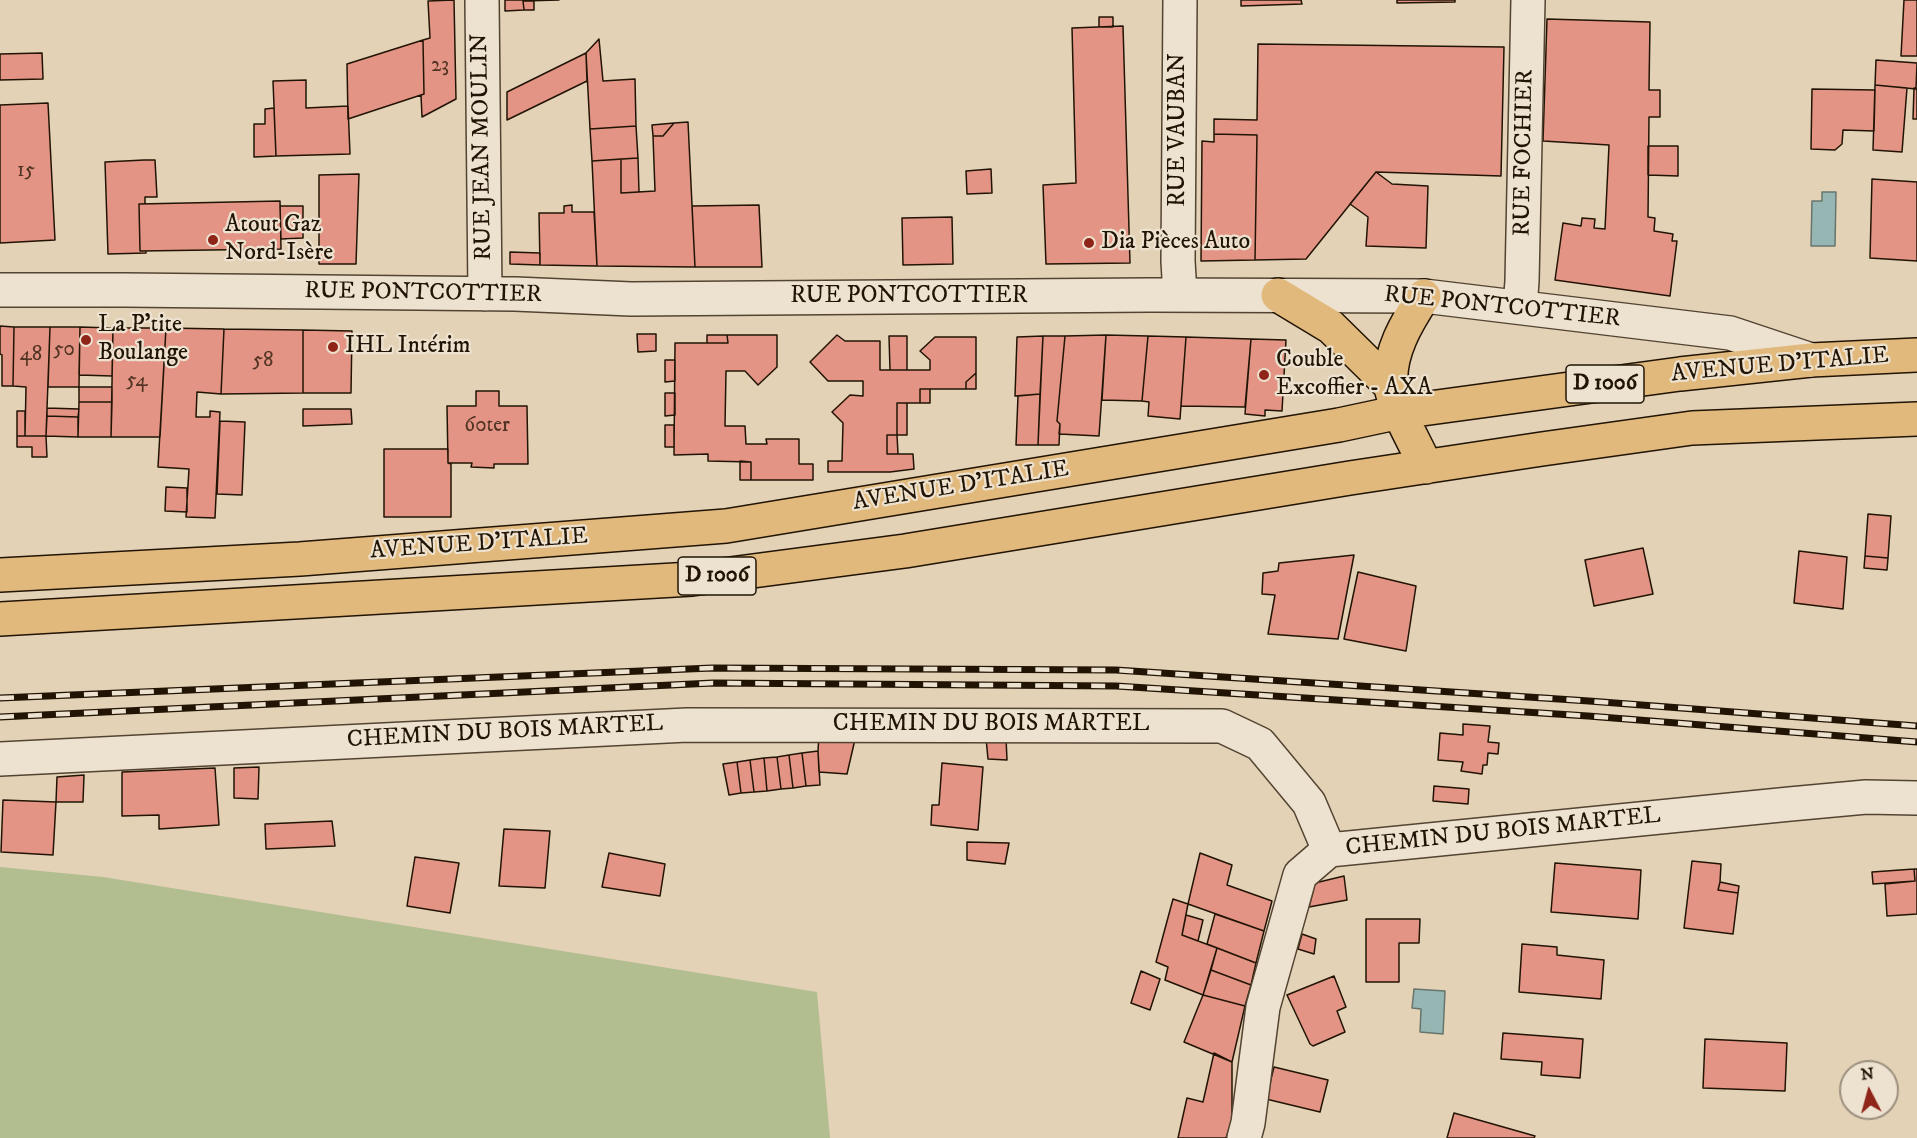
<!DOCTYPE html>
<meta charset="utf-8">
<style>
body{margin:0}
#map{position:relative;width:1917px;height:1138px;overflow:hidden;background:#e4d2b7;font-family:"IM FELL DW Pica",serif}
canvas{display:block}
.north{position:absolute;left:1839px;top:1060px;width:60px;height:60px;box-sizing:border-box;background:#ede2d0;border:2px solid #9b907e;border-radius:50%;rotate:354deg;font-size:16px;font-weight:700;line-height:24px;text-align:center;color:#211404}
.north::after{content:'';display:block;margin:auto;width:21px;height:27px;background:#8f2418;clip-path:polygon(50% 0,100% 100%,50% 72%,0 100%)}
</style>
<div id="map">
<canvas width="1917" height="1138"></canvas>
<div class="north">N</div>
</div>
<script>
const g = document.querySelector('canvas').getContext('2d');
g.lineJoin = 'round';
function paint(path, color) {
  g.fillStyle = color;
  g.fill(path, 'evenodd');
}
function stroke(path, color, width, dash) {
  g.strokeStyle = color;
  g.lineWidth = width;
  g.lineCap = dash ? 'butt' : 'round';
  g.setLineDash(dash || []);
  g.stroke(path);
}
function drawText(font, color, halo, rows, align = 'center') {
  g.font = font + ' "IM FELL DW Pica",serif';
  g.lineWidth = 4.5;
  g.setLineDash([]);
  g.textBaseline = 'middle';
  g.strokeStyle = halo;
  g.fillStyle = color;
  for (const [text, x, y, turn = 0] of rows) {
    g.save();
    g.translate(x, y);
    g.rotate((+turn || 0) * Math.PI / 180);
    g.textAlign = isNaN(turn) ? turn : align;
    if (halo) g.strokeText(text, 0, 0);
    g.fillText(text, 0, 0);
    g.restore();
  }
}
const green = new Path2D(`
 M 0,867 L 103,877 L 817,992 L 830,1138 L 0,1138 Z`);
const water = new Path2D(`
 M 1822,192 L 1836,192 L 1835,246 L 1811,246 L 1812,201 L 1822,201 Z
 M 1414,989 L 1445,991 L 1443,1034 L 1420,1032 L 1421,1009 L 1412,1008 Z`);
const building = new Path2D(`
 M 454,0 L 456,99 L 422,117 L 421,95 L 424,94 L 423,40 L 430,38 L 428,1 Z
 M 505,0 L 559,0 L 523,1 L 524,10 L 505,11 Z
 M 1241,0 L 1301,0 L 1302,4 L 1241,6 Z
 M 1397,0 L 1455,0 L 1455,2 L 1397,3 Z
 M 1904,0 L 1917,0 L 1917,56 L 1901,56 Z
 M 523,1 L 534,1 L 534,10 L 524,10 Z
 M 1099,17 L 1113,17 L 1113,27 L 1099,27 Z
 M 1547,19 L 1650,22 L 1649,90 L 1660,90 L 1660,117 L 1649,117 L 1648,217 L 1655,218 L 1654,231 L 1673,234 L 1672,241 L 1677,241 L 1670,296 L 1555,280 L 1563,223 L 1581,226 L 1582,218 L 1595,219 L 1594,228 L 1605,229 L 1609,145 L 1543,141 Z
 M 1123,26 L 1130,263 L 1046,264 L 1043,185 L 1076,183 L 1072,28 Z
 M 599,39 L 603,81 L 635,79 L 636,126 L 590,129 L 586,53 Z
 M 423,40 L 424,94 L 348,119 L 347,64 Z
 M 1258,44 L 1504,47 L 1501,176 L 1376,172 L 1306,259 L 1255,260 L 1257,135 L 1214,134 L 1214,119 L 1257,120 Z
 M 42,53 L 43,79 L 0,80 L 0,54 Z
 M 586,53 L 587,81 L 507,120 L 507,92 Z
 M 1876,60 L 1917,63 L 1916,89 L 1875,85 Z
 M 306,80 L 306,108 L 348,106 L 350,154 L 276,156 L 273,81 Z
 M 1875,85 L 1907,88 L 1902,152 L 1873,150 Z
 M 1914,88 L 1917,89 L 1917,119 L 1913,119 Z
 M 1812,89 L 1875,90 L 1874,131 L 1843,130 L 1842,144 L 1835,150 L 1811,149 Z
 M 48,103 L 55,240 L 0,243 L 0,105 Z
 M 274,108 L 276,156 L 254,157 L 254,124 L 265,124 L 265,109 Z
 M 688,122 L 695,267 L 597,266 L 592,161 L 621,159 L 621,193 L 655,191 L 653,136 L 663,136 L 674,123 Z
 M 674,123 L 663,136 L 653,136 L 652,125 Z
 M 636,126 L 638,158 L 592,161 L 590,129 Z
 M 1214,134 L 1257,135 L 1255,260 L 1201,261 L 1202,141 L 1214,142 Z
 M 1648,146 L 1678,146 L 1678,176 L 1648,175 Z
 M 638,158 L 639,192 L 621,193 L 621,159 Z
 M 144,160 L 155,160 L 157,197 L 145,197 L 145,204 L 139,204 L 140,251 L 146,251 L 146,253 L 108,254 L 105,162 Z
 M 991,169 L 992,193 L 967,194 L 966,171 Z
 M 1376,172 L 1392,184 L 1428,186 L 1426,248 L 1366,246 L 1368,217 L 1350,204 Z
 M 359,174 L 356,264 L 319,264 L 319,175 Z
 M 1872,179 L 1917,182 L 1917,261 L 1870,258 Z
 M 280,201 L 281,249 L 140,251 L 139,204 Z
 M 572,205 L 572,212 L 594,212 L 597,266 L 540,265 L 539,213 L 564,213 L 564,206 Z
 M 759,205 L 762,267 L 695,267 L 692,206 Z
 M 280,206 L 303,206 L 303,238 L 281,239 Z
 M 952,217 L 953,264 L 903,265 L 902,218 Z
 M 510,252 L 540,253 L 540,265 L 510,264 Z
 M 0,326 L 14,327 L 13,386 L 2,386 L 2,355 L 0,354 Z
 M 14,327 L 50,327 L 46,436 L 25,436 L 26,387 L 13,386 Z
 M 50,327 L 80,327 L 79,387 L 48,387 Z
 M 80,327 L 113,328 L 112,376 L 79,375 Z
 M 113,328 L 166,328 L 160,437 L 111,437 Z
 M 166,328 L 224,329 L 221,394 L 197,392 L 196,417 L 210,417 L 210,411 L 220,412 L 215,518 L 186,517 L 189,469 L 158,467 Z
 M 224,329 L 303,330 L 303,393 L 221,394 Z
 M 303,330 L 352,331 L 351,393 L 303,393 Z
 M 637,334 L 656,334 L 656,351 L 638,352 Z
 M 707,335 L 727,335 L 728,343 L 707,343 Z
 M 727,335 L 777,335 L 777,367 L 758,385 L 745,371 L 726,371 L 725,426 L 745,426 L 746,444 L 767,444 L 766,439 L 799,439 L 799,464 L 813,464 L 813,480 L 751,480 L 751,462 L 708,461 L 708,454 L 674,455 L 675,343 L 728,343 Z
 M 837,335 L 845,341 L 880,341 L 880,370 L 930,370 L 930,360 L 920,351 L 935,337 L 976,337 L 976,373 L 966,382 L 966,389 L 920,389 L 920,403 L 897,403 L 897,435 L 887,435 L 887,454 L 913,454 L 914,469 L 890,472 L 828,472 L 828,461 L 842,461 L 843,423 L 832,412 L 850,395 L 863,396 L 863,381 L 828,381 L 810,362 Z
 M 1106,335 L 1148,336 L 1142,401 L 1102,400 Z
 M 1106,335 L 1099,436 L 1059,434 L 1060,424 L 1057,421 L 1065,336 Z
 M 889,336 L 907,336 L 907,370 L 890,370 Z
 M 1043,336 L 1040,394 L 1015,396 L 1017,337 Z
 M 1043,336 L 1065,336 L 1057,421 L 1060,424 L 1059,445 L 1038,445 Z
 M 1148,336 L 1186,337 L 1180,419 L 1148,416 L 1149,402 L 1142,401 Z
 M 1186,337 L 1251,339 L 1245,407 L 1181,406 Z
 M 1251,339 L 1286,340 L 1282,411 L 1265,410 L 1265,416 L 1245,414 Z
 M 665,360 L 675,360 L 675,381 L 665,382 Z
 M 976,373 L 976,389 L 966,389 L 966,382 Z
 M 79,387 L 112,387 L 112,402 L 79,402 Z
 M 920,389 L 930,389 L 930,403 L 920,403 Z
 M 476,391 L 499,391 L 499,406 L 527,406 L 528,464 L 494,464 L 494,468 L 471,467 L 472,463 L 448,463 L 447,406 L 476,406 Z
 M 665,393 L 675,393 L 675,415 L 665,416 Z
 M 1040,394 L 1038,445 L 1016,445 L 1018,396 Z
 M 79,402 L 112,402 L 111,437 L 78,437 Z
 M 897,403 L 907,403 L 907,435 L 897,435 Z
 M 47,408 L 79,409 L 78,417 L 47,416 Z
 M 303,409 L 351,409 L 352,424 L 303,426 Z
 M 17,411 L 25,411 L 25,436 L 17,436 Z
 M 47,416 L 78,417 L 78,437 L 46,436 Z
 M 220,421 L 245,422 L 242,495 L 217,494 Z
 M 665,425 L 674,425 L 674,447 L 665,447 Z
 M 887,435 L 897,435 L 898,454 L 887,454 Z
 M 17,436 L 46,436 L 47,457 L 32,457 L 32,447 L 17,447 Z
 M 384,449 L 448,449 L 448,463 L 451,464 L 451,517 L 384,517 Z
 M 740,461 L 751,462 L 751,480 L 740,480 Z
 M 166,487 L 187,488 L 187,512 L 165,511 Z
 M 1868,514 L 1891,516 L 1888,558 L 1865,556 Z
 M 1643,548 L 1653,594 L 1594,606 L 1585,560 Z
 M 1799,551 L 1847,557 L 1843,609 L 1794,603 Z
 M 1354,555 L 1338,639 L 1268,634 L 1275,595 L 1262,594 L 1263,573 L 1278,571 L 1279,563 Z
 M 1865,556 L 1888,558 L 1887,570 L 1864,568 Z
 M 1358,572 L 1416,586 L 1406,651 L 1344,639 Z
 M 1463,724 L 1490,726 L 1488,742 L 1499,743 L 1498,754 L 1488,753 L 1487,765 L 1483,765 L 1482,774 L 1461,771 L 1463,762 L 1438,760 L 1440,733 L 1463,735 Z
 M 819,734 L 856,735 L 847,774 L 819,772 L 818,751 Z
 M 986,738 L 1006,738 L 1007,760 L 988,759 Z
 M 818,751 L 820,785 L 806,786 L 802,753 Z
 M 802,753 L 806,786 L 793,788 L 789,755 Z
 M 789,755 L 793,788 L 781,789 L 777,757 Z
 M 777,757 L 781,789 L 767,791 L 764,758 Z
 M 764,758 L 767,791 L 754,792 L 750,760 Z
 M 750,760 L 754,792 L 741,793 L 737,762 Z
 M 737,762 L 741,793 L 729,795 L 723,764 Z
 M 942,763 L 983,767 L 978,830 L 931,825 L 932,805 L 939,805 Z
 M 259,767 L 258,799 L 234,798 L 234,768 Z
 M 215,768 L 219,825 L 159,829 L 159,815 L 122,816 L 122,772 Z
 M 84,775 L 83,802 L 56,802 L 57,777 Z
 M 1434,786 L 1469,789 L 1468,804 L 1433,801 Z
 M 3,800 L 56,802 L 53,855 L 1,852 Z
 M 332,821 L 335,846 L 266,849 L 265,824 Z
 M 504,829 L 550,831 L 545,888 L 499,886 Z
 M 967,842 L 1009,843 L 1005,864 L 967,860 Z
 M 609,853 L 665,864 L 660,896 L 602,887 Z
 M 1200,853 L 1232,865 L 1227,885 L 1272,901 L 1264,931 L 1188,904 Z
 M 415,857 L 459,863 L 450,913 L 407,906 Z
 M 1692,861 L 1721,864 L 1720,882 L 1718,890 L 1738,893 L 1733,934 L 1684,928 Z
 M 1555,863 L 1641,870 L 1638,919 L 1551,912 Z
 M 1914,869 L 1915,881 L 1873,884 L 1872,872 Z
 M 1914,869 L 1917,869 L 1917,914 L 1887,916 L 1885,884 L 1915,881 Z
 M 1344,876 L 1347,900 L 1309,907 L 1315,883 Z
 M 1720,882 L 1739,886 L 1738,893 L 1718,890 Z
 M 1173,899 L 1188,904 L 1182,935 L 1217,948 L 1203,995 L 1165,980 L 1168,967 L 1156,962 Z
 M 1215,914 L 1264,931 L 1256,963 L 1207,944 Z
 M 1186,915 L 1203,920 L 1198,941 L 1182,935 Z
 M 1366,919 L 1420,919 L 1419,943 L 1399,943 L 1399,982 L 1366,982 Z
 M 1302,934 L 1316,939 L 1314,954 L 1298,949 Z
 M 1522,944 L 1557,947 L 1557,955 L 1604,960 L 1601,999 L 1519,992 Z
 M 1217,948 L 1256,963 L 1251,985 L 1211,970 Z
 M 1211,970 L 1251,985 L 1245,1006 L 1203,995 Z
 M 1141,971 L 1160,979 L 1150,1010 L 1131,1003 Z
 M 1334,976 L 1346,1007 L 1337,1011 L 1345,1032 L 1313,1046 L 1310,1044 L 1287,995 Z
 M 1203,995 L 1245,1006 L 1232,1062 L 1184,1042 Z
 M 1503,1033 L 1583,1039 L 1580,1078 L 1541,1075 L 1542,1062 L 1501,1059 Z
 M 1705,1039 L 1787,1043 L 1785,1091 L 1703,1088 Z
 M 1214,1053 L 1232,1062 L 1232,1121 L 1226,1138 L 1178,1138 L 1187,1098 L 1203,1102 Z
 M 1274,1067 L 1328,1080 L 1320,1112 L 1266,1099 Z
 M 1454,1113 L 1535,1136 L 1534,1138 L 1447,1138 Z`);
const minor = new Path2D(`
 M 482,0 L 485,294
 M 1180,0 L 1178,261 L 1180,295
 M 0,290 L 125,290 L 515,294 L 631,299 L 1150,295 L 1424,296 L 1730,333 L 1811,360
 M 1520,307 L 1522,281 L 1528,0
 M 0,759 L 687,725 L 1222,726 L 1260,744 L 1309,803 L 1329,850 L 1790,804 L 1866,797 L 1917,798
 M 1244,1138 L 1248,1123 L 1263,1007 L 1300,875 L 1329,850`);
const major = new Path2D(`
 M 1278,295 L 1331,327 L 1391,386
 M 1424,296 C 1407,322 1388,353 1391,386 C 1393,406 1417,446 1426,467
 M 0,575 L 300,559 L 726,526 L 1339,425 L 1400,412 L 1680,374 L 1811,360 L 1917,355
 M 0,619 L 692,579 L 905,551 L 1350,478 L 1542,449 L 1692,428 L 1917,419`);
const rail = new Path2D(`
 M 0,698 L 712,668 L 1116,670 L 1589,701 L 1917,726
 M 0,717 L 713,683 L 1116,686 L 1588,716 L 1917,742`);
const markers = [
 [213,240,6,"#8f2418"],
 [1089,243,6,"#8f2418"],
 [86,340,6,"#8f2418"],
 [333,347,6,"#8f2418"],
 [1264,375,6,"#8f2418"]
];
const numberNames = [
 ["23",440,67],
 ["15",26,172],
 ["50",64,351],
 ["48",31,356],
 ["58",263,362],
 ["54",137,382],
 ["60ter",487,427]
];
const shields = [
 [1605,384,78],
 [717,576,78]
];
const shieldNames = [
 ["D 1006",1605,384],
 ["D 1006",717,576]
];
const streetNames = [
 ["RUE VAUBAN",1179,130,-90],
 ["RUE JEAN MOULIN",483,147,-91],
 ["RUE FOCHIER",1525,153,-89],
 ["RUE PONTCOTTIER",423,294,1],
 ["RUE PONTCOTTIER",909,297],
 ["RUE PONTCOTTIER",1502,308,6],
 ["AVENUE D'ITALIE",1780,366,-5],
 ["AVENUE D'ITALIE",961,487,-9],
 ["AVENUE D'ITALIE",479,545,-4],
 ["CHEMIN DU BOIS MARTEL",991,725],
 ["CHEMIN DU BOIS MARTEL",505,733,-3],
 ["CHEMIN DU BOIS MARTEL",1503,833,-6]
];
const poiNames = [
 ["Atout Gaz",225,226],
 ["Nord-Isère",225,254],
 ["Dia Pièces Auto",1101,243],
 ["La P'tite",98,326],
 ["Boulange",98,354],
 ["IHL Intérim",345,347],
 ["Couble",1276,361],
 ["Excoffier - AXA",1276,389]
];
paint(green, '#b2bd90');
paint(water, '#96b6b3');
stroke(water, '#67756d', 1.5);
paint(building, '#e39484');
stroke(building, '#211404', 1.5);
stroke(minor, '#524431', 36);
stroke(major, '#211404', 36);
stroke(minor, '#ede2d0', 33);
stroke(major, '#e2b97c', 33);
stroke(rail, '#211404', 7);
stroke(rail, '#ede2d0', 4.5, [14]);
for (const [x, y, r, color] of markers) {
  const dot = new Path2D();
  dot.arc(x, y, r, 0, 2 * Math.PI);
  g.fillStyle = color;
  g.fill(dot);
  stroke(dot, '#ede2d0', 2);
}
drawText('21px', '#523424', null, numberNames);
for (const [x, y, w] of shields) {
  const box = new Path2D();
  box.roundRect(x - w / 2, y - 19, w, 38, 4.5);
  g.fillStyle = '#ede2d0';
  g.fill(box);
  stroke(box, '#211404', 1.5);
}
drawText('bold 22px', '#211404', null, shieldNames);
drawText('24px', '#211404', '#ede2d0', streetNames);
drawText('24px', '#211404', '#ede2d0', poiNames, 'left');
</script>
